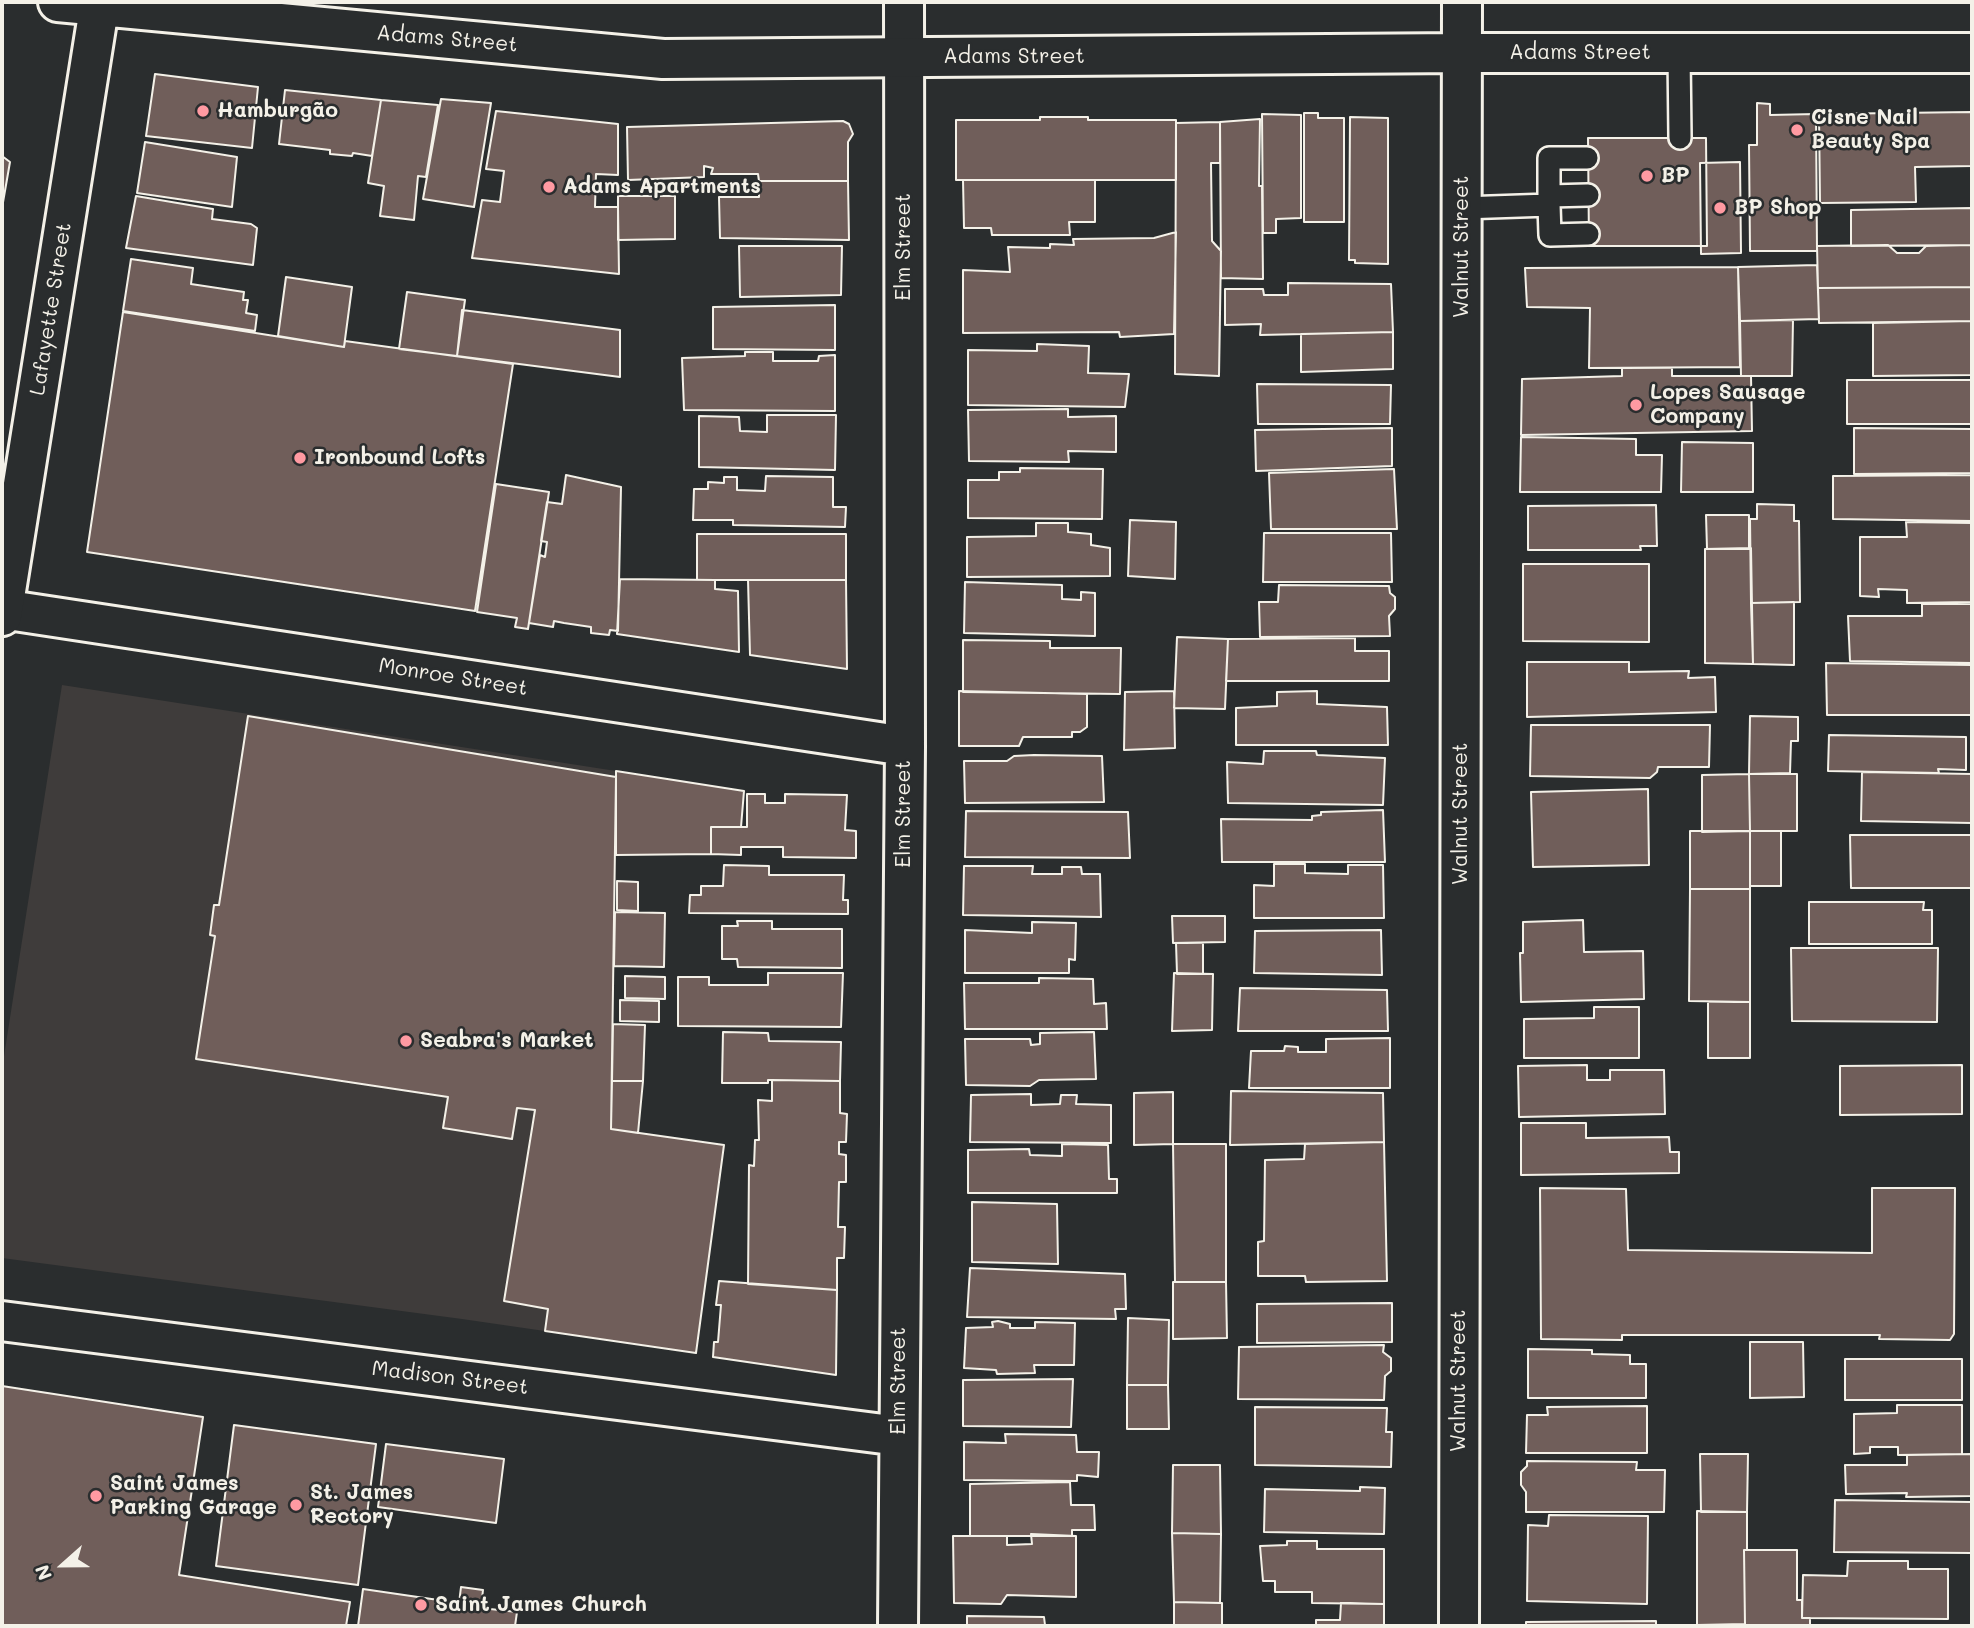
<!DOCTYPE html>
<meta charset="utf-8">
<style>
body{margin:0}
#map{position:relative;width:1974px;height:1628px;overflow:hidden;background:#2a2d2e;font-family:Mali,sans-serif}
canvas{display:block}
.frame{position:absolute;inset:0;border:4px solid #f4f1e8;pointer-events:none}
.north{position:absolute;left:28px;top:1530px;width:70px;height:70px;-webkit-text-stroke:5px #2a2d2e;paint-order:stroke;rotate:249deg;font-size:19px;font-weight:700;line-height:28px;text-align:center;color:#f4f1e8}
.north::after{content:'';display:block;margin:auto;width:24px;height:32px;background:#f4f1e8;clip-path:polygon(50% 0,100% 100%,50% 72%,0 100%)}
</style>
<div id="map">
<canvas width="1974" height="1628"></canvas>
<div class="frame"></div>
<div class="north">N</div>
</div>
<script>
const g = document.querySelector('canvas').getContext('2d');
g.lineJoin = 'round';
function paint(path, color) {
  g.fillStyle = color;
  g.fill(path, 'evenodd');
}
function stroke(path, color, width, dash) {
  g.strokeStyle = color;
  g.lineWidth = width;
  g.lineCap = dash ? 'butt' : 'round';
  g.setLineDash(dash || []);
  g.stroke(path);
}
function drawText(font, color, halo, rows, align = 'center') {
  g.font = font + ' Mali,sans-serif';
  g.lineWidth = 5;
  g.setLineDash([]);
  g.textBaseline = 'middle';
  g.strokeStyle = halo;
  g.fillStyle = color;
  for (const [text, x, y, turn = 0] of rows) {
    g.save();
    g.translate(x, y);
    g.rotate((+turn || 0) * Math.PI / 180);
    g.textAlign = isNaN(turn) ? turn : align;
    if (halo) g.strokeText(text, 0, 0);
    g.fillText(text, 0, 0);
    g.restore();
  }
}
const built = new Path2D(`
 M 62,685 L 616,771 L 611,1129 L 724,1145 L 696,1353 L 462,1319 L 2,1258 L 2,1069 Z`);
const building = new Path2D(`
 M 155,74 L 258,87 L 252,148 L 146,136 Z
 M 285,90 L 381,100 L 372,156 L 353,153 L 352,156 L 330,154 L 330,150 L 279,144 Z
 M 441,99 L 491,103 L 474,207 L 423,199 Z
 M 381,100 L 438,105 L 426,177 L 418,176 L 414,220 L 380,216 L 384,186 L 368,183 Z
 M 1757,103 L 1770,104 L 1770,115 L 1816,114 L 1817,251 L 1750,251 L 1749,145 L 1757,145 Z
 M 496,111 L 618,124 L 618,175 L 596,174 L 595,207 L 618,207 L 619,274 L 472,258 L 482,200 L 500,202 L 504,171 L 486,169 Z
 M 1972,112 L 1972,166 L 1915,167 L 1916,202 L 1820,203 L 1819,114 Z
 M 1304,113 L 1318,113 L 1318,118 L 1344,118 L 1344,222 L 1304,222 Z
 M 1262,114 L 1301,115 L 1301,218 L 1276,219 L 1276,233 L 1263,233 Z
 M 1040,117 L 1088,117 L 1088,120 L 1176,120 L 1176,180 L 956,180 L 956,120 L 1040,120 Z
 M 1350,117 L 1388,118 L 1388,264 L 1355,263 L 1355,260 L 1349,260 Z
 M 1260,119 L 1259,186 L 1262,186 L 1263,279 L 1221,278 L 1220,122 Z
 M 843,121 L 849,124 L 853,134 L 848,142 L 848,181 L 759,181 L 758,174 L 711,174 L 713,168 L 704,166 L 704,177 L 628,180 L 627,127 Z
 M 1220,122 L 1220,163 L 1211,163 L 1212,241 L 1221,251 L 1219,376 L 1175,374 L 1176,123 Z
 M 1588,138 L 1706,138 L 1707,246 L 1589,246 Z
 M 145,142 L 237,157 L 232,207 L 137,193 Z
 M 2,156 L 10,162 L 2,208 Z
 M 1740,162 L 1741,253 L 1701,254 L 1700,163 Z
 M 963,180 L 1095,180 L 1095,222 L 1069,222 L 1070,235 L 992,235 L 991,228 L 964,228 Z
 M 759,181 L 848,181 L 849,240 L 720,238 L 719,197 L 759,197 Z
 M 136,196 L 213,209 L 212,219 L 251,224 L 257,228 L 253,265 L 126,248 Z
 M 618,196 L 675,196 L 675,239 L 618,240 Z
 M 1972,208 L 1972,245 L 1851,246 L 1851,210 Z
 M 1176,232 L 1174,334 L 1120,337 L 1119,332 L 963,333 L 963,270 L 1010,272 L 1008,247 L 1050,248 L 1050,244 L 1074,245 L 1073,239 L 1154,238 Z
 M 1888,245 L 1897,253 L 1919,253 L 1926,246 L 1972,245 L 1972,287 L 1818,288 L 1817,246 Z
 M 739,246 L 842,246 L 841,295 L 740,297 Z
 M 131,259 L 193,268 L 191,284 L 244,292 L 243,300 L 248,300 L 246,313 L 257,315 L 255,331 L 123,311 Z
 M 1817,265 L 1819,319 L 1740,321 L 1738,267 Z
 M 1738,267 L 1740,367 L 1589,368 L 1590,308 L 1527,307 L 1525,268 Z
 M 286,277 L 352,287 L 344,347 L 278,336 Z
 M 1288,283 L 1391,284 L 1393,332 L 1260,335 L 1261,324 L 1225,325 L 1225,289 L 1263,289 L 1264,295 L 1288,295 Z
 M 1972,287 L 1972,321 L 1819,323 L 1818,288 Z
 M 407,292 L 465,300 L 457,356 L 399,349 Z
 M 835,305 L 835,350 L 713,349 L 713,307 Z
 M 462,310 L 620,330 L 620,377 L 457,356 Z
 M 123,312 L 344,347 L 345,341 L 513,364 L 475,611 L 87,552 Z
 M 1793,320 L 1792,376 L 1741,376 L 1740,321 Z
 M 1972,321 L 1972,375 L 1873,376 L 1873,323 Z
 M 1393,332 L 1393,369 L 1301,372 L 1301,334 Z
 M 1037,344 L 1089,346 L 1088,373 L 1129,374 L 1125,407 L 968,405 L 968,350 L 1037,351 Z
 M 745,352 L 773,352 L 773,361 L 818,361 L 819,356 L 835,355 L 835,411 L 684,410 L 682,358 L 745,356 Z
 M 1622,368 L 1672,368 L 1672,376 L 1751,376 L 1752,431 L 1521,435 L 1522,379 L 1622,376 Z
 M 1847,380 L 1972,380 L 1972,424 L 1847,424 Z
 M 1257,384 L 1391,385 L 1390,424 L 1258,424 Z
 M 1068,409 L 1068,417 L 1116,416 L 1116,452 L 1068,451 L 1069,462 L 969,461 L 968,410 Z
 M 767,415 L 836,415 L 835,470 L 699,467 L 699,416 L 739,417 L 740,431 L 767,432 Z
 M 1392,428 L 1392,466 L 1256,471 L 1255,430 Z
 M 1854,428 L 1972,429 L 1972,473 L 1854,474 Z
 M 1521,437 L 1636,439 L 1636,455 L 1662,455 L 1661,492 L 1520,492 Z
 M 1682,442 L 1753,443 L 1753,492 L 1681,492 Z
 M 1020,468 L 1103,469 L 1102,519 L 968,518 L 968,480 L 999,480 L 999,472 L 1020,472 Z
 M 1394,469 L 1397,529 L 1271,529 L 1269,473 Z
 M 566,475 L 621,487 L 618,631 L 610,630 L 609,635 L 591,633 L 591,627 L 564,623 L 554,621 L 553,627 L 529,623 L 540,555 L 545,557 L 547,542 L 541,541 L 547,502 L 562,504 Z
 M 1972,475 L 1972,521 L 1833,519 L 1833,476 Z
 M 766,476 L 833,477 L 833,507 L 846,507 L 845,527 L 733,525 L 733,520 L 693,520 L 694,489 L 708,489 L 708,482 L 724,483 L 724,477 L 737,477 L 737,490 L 765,491 Z
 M 496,484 L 549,492 L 528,629 L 515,627 L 517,618 L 477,612 Z
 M 1757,504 L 1794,505 L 1794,521 L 1799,521 L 1800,602 L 1751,603 L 1750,519 L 1757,519 Z
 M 1656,505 L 1657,546 L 1640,546 L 1641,550 L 1528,550 L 1528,506 Z
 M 1706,515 L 1749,515 L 1749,549 L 1707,549 Z
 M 1130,520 L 1176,522 L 1175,579 L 1128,576 Z
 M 1906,522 L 1972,523 L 1972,602 L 1907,603 L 1907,590 L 1878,589 L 1879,597 L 1860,596 L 1860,537 L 1907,537 Z
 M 1036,523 L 1068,523 L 1068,532 L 1091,534 L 1091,545 L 1110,548 L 1110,576 L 967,577 L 967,537 L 1036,536 Z
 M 1264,533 L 1391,533 L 1392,582 L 1263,582 Z
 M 697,534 L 846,534 L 846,580 L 697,580 Z
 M 1751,548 L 1753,664 L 1705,663 L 1705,549 Z
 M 1523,564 L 1649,564 L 1649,642 L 1523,641 Z
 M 620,579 L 715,580 L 715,589 L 738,591 L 739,652 L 617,634 Z
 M 748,580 L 846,580 L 847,669 L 750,655 Z
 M 965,582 L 1062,585 L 1062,599 L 1081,600 L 1081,592 L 1095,593 L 1095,636 L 964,633 Z
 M 1279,585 L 1389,586 L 1390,593 L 1395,597 L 1395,609 L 1389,616 L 1390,636 L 1260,637 L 1259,602 L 1278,602 Z
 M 1794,602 L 1794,665 L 1753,664 L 1751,603 Z
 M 1922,604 L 1972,604 L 1972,663 L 1850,661 L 1848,616 L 1922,616 Z
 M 1177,637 L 1228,639 L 1225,709 L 1174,708 Z
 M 1355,638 L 1355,651 L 1389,651 L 1389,681 L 1226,681 L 1228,639 Z
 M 963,640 L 1050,641 L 1050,648 L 1121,648 L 1120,694 L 963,692 Z
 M 1527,662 L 1629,662 L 1629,672 L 1689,671 L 1688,678 L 1715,677 L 1716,712 L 1527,717 Z
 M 1826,663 L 1972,665 L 1972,715 L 1827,715 Z
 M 959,691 L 1087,694 L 1087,727 L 1080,732 L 1072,732 L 1072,737 L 1023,737 L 1019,746 L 959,746 Z
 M 1174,691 L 1175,748 L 1124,750 L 1125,692 Z
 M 1317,691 L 1317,704 L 1387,707 L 1388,745 L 1236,745 L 1236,708 L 1277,706 L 1277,692 Z
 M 248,716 L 616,777 L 611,1129 L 724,1145 L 696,1353 L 545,1331 L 548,1309 L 504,1301 L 535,1110 L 517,1108 L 512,1139 L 443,1128 L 448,1097 L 196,1059 L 215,936 L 210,935 L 214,905 L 219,905 Z
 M 1750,716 L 1798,717 L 1798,741 L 1791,741 L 1790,773 L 1749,774 Z
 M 1531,725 L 1710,725 L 1709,767 L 1658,767 L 1657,772 L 1650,778 L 1530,776 Z
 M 1829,735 L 1966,737 L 1966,770 L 1938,769 L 1939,773 L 1828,771 Z
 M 1264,751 L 1316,751 L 1317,755 L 1385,758 L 1383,805 L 1228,803 L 1227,762 L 1263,764 Z
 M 1034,755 L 1102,756 L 1104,802 L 965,803 L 964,761 L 1007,761 L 1014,756 Z
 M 616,771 L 744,791 L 741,827 L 711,827 L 711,854 L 616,855 Z
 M 1862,772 L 1972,774 L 1972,823 L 1861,821 Z
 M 1749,774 L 1797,774 L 1797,831 L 1750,831 Z
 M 1749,774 L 1750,831 L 1702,832 L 1702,775 Z
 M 1648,789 L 1649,865 L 1533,867 L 1531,792 Z
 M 747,794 L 765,794 L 765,803 L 785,803 L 785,794 L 847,795 L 845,830 L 856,831 L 856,858 L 783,857 L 783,847 L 741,847 L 741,855 L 711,854 L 711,827 L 747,827 Z
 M 1383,810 L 1385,862 L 1222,862 L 1221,819 L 1312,820 L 1312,816 L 1321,815 L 1321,812 Z
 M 966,811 L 1128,812 L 1130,858 L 965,857 Z
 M 1690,831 L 1750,831 L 1750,889 L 1690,889 Z
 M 1750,831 L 1781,831 L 1781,886 L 1750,886 Z
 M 1850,835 L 1972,835 L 1972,888 L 1851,888 Z
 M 1274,864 L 1305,864 L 1305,873 L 1348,874 L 1348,865 L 1383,865 L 1384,918 L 1254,918 L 1254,885 L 1274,886 Z
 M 724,865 L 769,866 L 769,875 L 844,875 L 843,900 L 848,900 L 848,914 L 689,913 L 690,895 L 701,895 L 701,886 L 723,886 Z
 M 964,866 L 1033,866 L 1032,874 L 1062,874 L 1062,867 L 1081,867 L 1082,874 L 1100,874 L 1101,917 L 963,915 Z
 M 617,881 L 638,882 L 638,911 L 617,910 Z
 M 1690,889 L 1750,889 L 1750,1002 L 1689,1001 Z
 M 1809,902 L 1924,902 L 1923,910 L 1932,910 L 1932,944 L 1809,944 Z
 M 615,912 L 665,913 L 664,967 L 614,966 Z
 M 1172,916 L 1225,916 L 1225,942 L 1173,943 Z
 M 1583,920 L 1584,952 L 1643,951 L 1644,999 L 1521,1002 L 1520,953 L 1523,953 L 1523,922 Z
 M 737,921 L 772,921 L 772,929 L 842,929 L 842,968 L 738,967 L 737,959 L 722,959 L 722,926 L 738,926 Z
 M 1032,922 L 1076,923 L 1075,960 L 1069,959 L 1069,973 L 965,973 L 965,930 L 1032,933 Z
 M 1381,930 L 1382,975 L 1254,973 L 1255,931 Z
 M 1176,943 L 1203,943 L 1203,974 L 1177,974 Z
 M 1791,948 L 1938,948 L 1937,1022 L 1792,1021 Z
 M 768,973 L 843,973 L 841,1027 L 678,1026 L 678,977 L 709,977 L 709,985 L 768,985 Z
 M 1174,973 L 1213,974 L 1212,1030 L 1172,1031 Z
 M 625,976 L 665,977 L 665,999 L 625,998 Z
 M 1039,978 L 1093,979 L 1094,1004 L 1106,1003 L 1107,1029 L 965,1029 L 964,983 L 1039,983 Z
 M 1240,988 L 1387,990 L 1388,1031 L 1238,1031 Z
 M 620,1000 L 659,1001 L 659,1022 L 620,1021 Z
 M 1708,1002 L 1750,1002 L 1750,1058 L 1708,1058 Z
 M 1594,1007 L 1639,1007 L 1639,1058 L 1524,1058 L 1524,1019 L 1594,1018 Z
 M 613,1024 L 645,1025 L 643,1081 L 612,1081 Z
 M 723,1032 L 768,1033 L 769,1041 L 841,1042 L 840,1081 L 772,1080 L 768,1080 L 768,1083 L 722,1083 Z
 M 1094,1032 L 1096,1079 L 1039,1080 L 1030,1086 L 966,1085 L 965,1039 L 1030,1039 L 1031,1045 L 1040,1044 L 1040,1033 Z
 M 1390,1038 L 1390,1088 L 1249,1088 L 1251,1051 L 1284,1051 L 1285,1046 L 1298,1047 L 1298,1052 L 1326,1052 L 1326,1039 Z
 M 1587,1065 L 1587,1080 L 1610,1080 L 1610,1070 L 1664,1070 L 1665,1114 L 1519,1117 L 1518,1066 Z
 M 1962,1065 L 1962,1114 L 1840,1115 L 1840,1066 Z
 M 772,1080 L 840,1081 L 840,1113 L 847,1114 L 846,1142 L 839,1142 L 839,1154 L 846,1155 L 846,1182 L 839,1182 L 838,1227 L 845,1227 L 844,1258 L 837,1258 L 837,1290 L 748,1284 L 749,1165 L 754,1166 L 755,1140 L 759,1140 L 758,1100 L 772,1101 Z
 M 612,1081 L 643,1081 L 638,1133 L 611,1129 Z
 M 1231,1091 L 1383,1093 L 1384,1142 L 1230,1145 Z
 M 1173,1092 L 1173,1144 L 1134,1145 L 1134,1093 Z
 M 1031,1094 L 1031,1105 L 1060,1104 L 1061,1095 L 1077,1095 L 1076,1104 L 1111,1105 L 1111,1143 L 970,1142 L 971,1095 Z
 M 1521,1123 L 1586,1123 L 1586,1138 L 1669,1137 L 1670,1152 L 1679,1152 L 1679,1173 L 1521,1175 Z
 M 1384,1142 L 1387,1281 L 1306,1282 L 1305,1276 L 1258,1276 L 1258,1242 L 1264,1241 L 1265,1160 L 1304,1159 L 1305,1144 Z
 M 1062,1144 L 1108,1145 L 1109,1179 L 1117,1179 L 1117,1193 L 968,1193 L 968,1150 L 1029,1149 L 1030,1155 L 1062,1156 Z
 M 1173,1144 L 1226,1144 L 1226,1282 L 1175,1282 Z
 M 1540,1188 L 1626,1189 L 1628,1250 L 1872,1253 L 1872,1188 L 1955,1188 L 1954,1334 L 1950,1340 L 1879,1339 L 1880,1335 L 1622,1335 L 1622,1340 L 1541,1339 Z
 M 972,1202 L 1057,1204 L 1058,1264 L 972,1262 Z
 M 970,1268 L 1125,1274 L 1126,1309 L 1115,1309 L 1116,1319 L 967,1317 Z
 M 719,1281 L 837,1290 L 836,1375 L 713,1357 L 714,1342 L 718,1342 L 721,1305 L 716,1305 Z
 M 1173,1282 L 1226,1282 L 1227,1338 L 1173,1339 Z
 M 1392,1303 L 1392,1342 L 1257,1343 L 1257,1304 Z
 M 1128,1318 L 1169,1320 L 1168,1385 L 1127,1385 Z
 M 998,1321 L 1010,1324 L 1010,1328 L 1035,1328 L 1035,1322 L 1075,1323 L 1074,1365 L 1034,1365 L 1035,1373 L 997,1374 L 996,1370 L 964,1368 L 966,1328 L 993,1327 L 992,1322 Z
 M 1750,1342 L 1803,1342 L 1804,1397 L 1750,1398 Z
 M 1384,1345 L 1383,1352 L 1391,1358 L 1391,1371 L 1385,1376 L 1384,1400 L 1238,1399 L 1239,1347 Z
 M 1528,1349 L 1592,1350 L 1592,1354 L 1630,1355 L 1630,1364 L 1646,1364 L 1646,1398 L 1528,1398 Z
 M 1845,1359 L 1962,1359 L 1962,1400 L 1845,1400 Z
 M 1073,1379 L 1071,1427 L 963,1426 L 963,1380 Z
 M 1127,1385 L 1168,1385 L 1169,1429 L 1127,1429 Z
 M 2,1386 L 203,1417 L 179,1575 L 350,1602 L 346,1626 L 2,1626 Z
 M 1897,1405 L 1962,1405 L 1962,1454 L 1898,1455 L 1898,1447 L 1870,1447 L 1870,1453 L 1854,1454 L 1854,1414 L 1897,1413 Z
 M 1647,1406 L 1647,1453 L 1526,1453 L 1527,1415 L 1548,1415 L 1547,1407 Z
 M 1255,1407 L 1387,1408 L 1386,1432 L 1392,1432 L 1391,1467 L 1255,1465 Z
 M 234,1425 L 376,1444 L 358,1585 L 216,1566 Z
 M 1005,1434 L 1076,1435 L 1077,1452 L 1099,1452 L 1098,1477 L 1077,1475 L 1077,1481 L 964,1480 L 964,1442 L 1006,1443 Z
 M 386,1444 L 504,1459 L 496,1523 L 378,1507 Z
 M 1700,1454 L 1748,1454 L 1747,1512 L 1701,1512 Z
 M 1972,1454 L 1972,1496 L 1906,1497 L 1907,1493 L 1846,1494 L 1845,1465 L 1907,1465 L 1907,1455 Z
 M 1527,1461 L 1637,1462 L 1636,1470 L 1665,1470 L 1664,1512 L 1526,1512 L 1526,1492 L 1521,1485 L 1521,1472 L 1527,1466 Z
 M 1173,1465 L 1220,1465 L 1221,1534 L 1172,1533 Z
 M 1070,1482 L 1071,1505 L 1094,1505 L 1095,1530 L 1072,1530 L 1072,1536 L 970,1536 L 970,1484 Z
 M 1360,1487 L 1385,1488 L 1384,1534 L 1264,1532 L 1265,1489 L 1360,1491 Z
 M 1835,1500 L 1972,1502 L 1972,1553 L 1834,1552 Z
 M 1697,1511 L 1747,1512 L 1747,1550 L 1744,1550 L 1745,1624 L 1697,1625 Z
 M 1549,1515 L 1648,1516 L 1647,1604 L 1527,1601 L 1528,1525 L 1548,1526 Z
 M 1172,1533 L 1221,1534 L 1220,1603 L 1174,1602 Z
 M 1031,1534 L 1076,1536 L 1076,1597 L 1007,1595 L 1001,1604 L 954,1603 L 953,1536 L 1007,1536 L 1007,1545 L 1032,1544 Z
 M 1287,1541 L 1317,1541 L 1317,1549 L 1384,1549 L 1384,1604 L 1312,1603 L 1312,1592 L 1275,1592 L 1275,1581 L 1263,1581 L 1260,1546 L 1287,1545 Z
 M 1744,1550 L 1797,1550 L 1797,1600 L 1802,1600 L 1802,1618 L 1810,1618 L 1810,1626 L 1745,1626 Z
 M 1848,1561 L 1908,1561 L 1908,1569 L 1948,1569 L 1948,1619 L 1802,1618 L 1803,1575 L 1847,1576 Z
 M 461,1587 L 483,1590 L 481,1608 L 517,1612 L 515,1626 L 358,1626 L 363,1589 L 459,1603 Z
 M 1174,1602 L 1222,1603 L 1222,1626 L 1174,1626 Z
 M 1341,1603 L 1384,1604 L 1384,1626 L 1289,1626 L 1316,1625 L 1316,1620 L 1340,1620 Z
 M 967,1616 L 1044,1617 L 1045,1625 L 1073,1626 L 967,1626 Z
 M 1656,1621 L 1656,1626 L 1526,1626 L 1526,1622 Z`);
const service = new Path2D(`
 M 1679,53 L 1680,138
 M 1549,196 L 1588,195
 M 1549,205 L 1549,158 L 1587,158
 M 1462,208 L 1549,205 L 1550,235 L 1588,234`);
const minor = new Path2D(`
 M 2,609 L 905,746
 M 2,1321 L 899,1436
 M 898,1626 L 905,746 L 904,2`);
const tertiary = new Path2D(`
 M 58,2 L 663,59 L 1462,53 L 1972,53
 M 2,616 L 100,2
 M 1459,1626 L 1462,2`);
const markers = [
 [203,111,7,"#ff9aa2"],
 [1797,130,7,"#ff9aa2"],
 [1647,176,7,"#ff9aa2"],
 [549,187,7,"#ff9aa2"],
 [1720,208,7,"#ff9aa2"],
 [1636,405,7,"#ff9aa2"],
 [300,458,7,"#ff9aa2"],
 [406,1041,7,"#ff9aa2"],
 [96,1496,7,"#ff9aa2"],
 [296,1505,7,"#ff9aa2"],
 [421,1605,7,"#ff9aa2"]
];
const streetNames = [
 ["Adams Street",447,39,5],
 ["Adams Street",1580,53],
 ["Adams Street",1014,57],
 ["Elm Street",904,247,-90],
 ["Walnut Street",1462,247,-90],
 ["Lafayette Street",51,309,-81],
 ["Monroe Street",453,677,9],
 ["Elm Street",904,814,-90],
 ["Walnut Street",1461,814,-90],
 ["Madison Street",450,1378,7],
 ["Elm Street",899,1381,-90],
 ["Walnut Street",1459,1381,-90]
];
const poiNames = [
 ["Hamburgão",217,111],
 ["Cisne Nail",1811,118],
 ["Beauty Spa",1811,142],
 ["BP",1661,176],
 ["Adams Apartments",563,187],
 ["BP Shop",1734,208],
 ["Lopes Sausage",1650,393],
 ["Company",1650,417],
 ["Ironbound Lofts",314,458],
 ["Seabra's Market",420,1041],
 ["Saint James",110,1484],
 ["Parking Garage",110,1508],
 ["St. James",310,1493],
 ["Rectory",310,1517],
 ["Saint James Church",435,1605]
];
paint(built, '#3f3c3b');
paint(building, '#705e5a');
stroke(building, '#f4f1e8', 2);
stroke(service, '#f4f1e8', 26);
stroke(minor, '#f4f1e8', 44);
stroke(tertiary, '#f4f1e8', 44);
stroke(service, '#2a2d2e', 21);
stroke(minor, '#2a2d2e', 38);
stroke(tertiary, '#2a2d2e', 38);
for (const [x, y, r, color] of markers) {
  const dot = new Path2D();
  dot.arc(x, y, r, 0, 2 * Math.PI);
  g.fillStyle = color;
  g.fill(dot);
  stroke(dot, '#2a2d2e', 2.5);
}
drawText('21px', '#f4f1e8', '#2a2d2e', streetNames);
drawText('bold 21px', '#f4f1e8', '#2a2d2e', poiNames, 'left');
</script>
